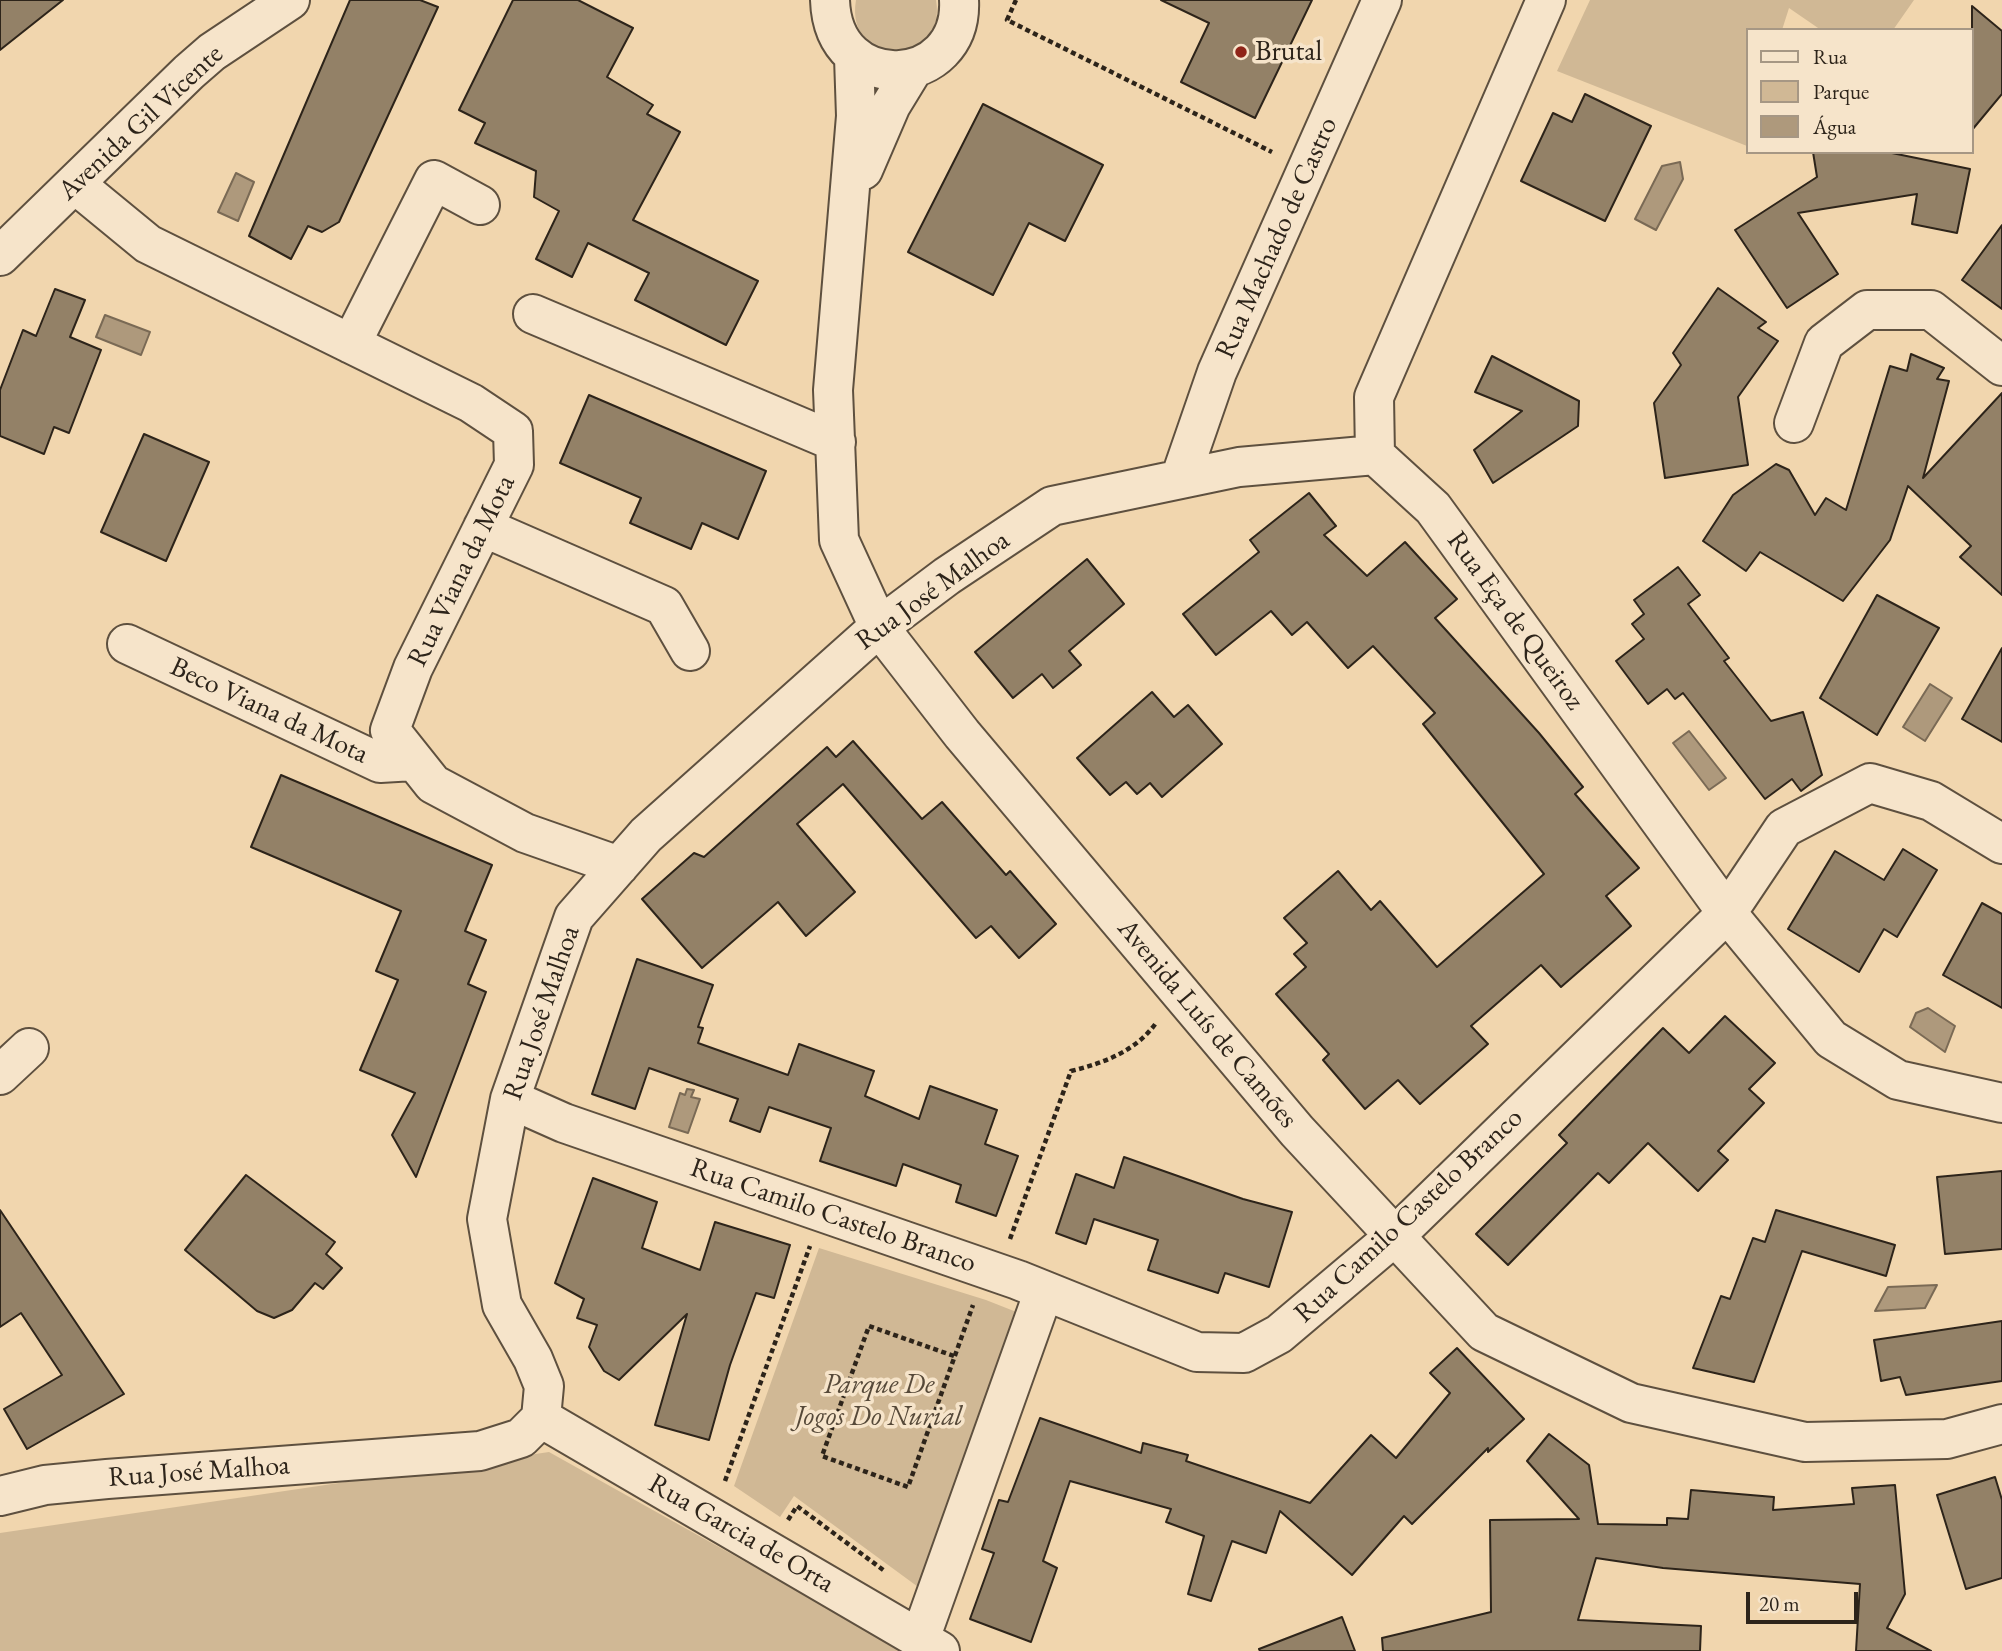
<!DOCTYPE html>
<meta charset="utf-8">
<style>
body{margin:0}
#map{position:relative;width:2002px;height:1651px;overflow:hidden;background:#f1d6ae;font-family:"EB Garamond",serif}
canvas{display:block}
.legend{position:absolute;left:1746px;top:28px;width:228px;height:126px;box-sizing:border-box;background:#f6e4ca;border:2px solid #a69784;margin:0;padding:9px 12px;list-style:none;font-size:21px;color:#2d241a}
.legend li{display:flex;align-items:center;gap:14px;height:35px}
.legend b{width:35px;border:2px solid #a69784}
.scale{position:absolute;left:1746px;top:1592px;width:112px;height:32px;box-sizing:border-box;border:4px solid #2d241a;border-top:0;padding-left:9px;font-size:21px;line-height:24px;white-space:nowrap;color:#2d241a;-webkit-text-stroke:5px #f6e4ca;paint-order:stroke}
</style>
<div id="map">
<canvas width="2002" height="1651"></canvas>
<ul class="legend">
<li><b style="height:9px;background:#f6e4ca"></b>Rua</li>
<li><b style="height:19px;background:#d0b895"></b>Parque</li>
<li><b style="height:19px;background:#ae997c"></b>Água</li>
</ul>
<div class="scale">20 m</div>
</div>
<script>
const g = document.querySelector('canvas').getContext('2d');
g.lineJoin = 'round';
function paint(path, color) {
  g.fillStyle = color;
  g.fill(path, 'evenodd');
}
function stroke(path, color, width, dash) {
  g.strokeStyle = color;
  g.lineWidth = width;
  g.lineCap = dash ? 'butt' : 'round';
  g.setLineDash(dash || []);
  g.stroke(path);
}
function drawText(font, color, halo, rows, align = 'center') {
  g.font = font + ' "EB Garamond",serif';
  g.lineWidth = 7;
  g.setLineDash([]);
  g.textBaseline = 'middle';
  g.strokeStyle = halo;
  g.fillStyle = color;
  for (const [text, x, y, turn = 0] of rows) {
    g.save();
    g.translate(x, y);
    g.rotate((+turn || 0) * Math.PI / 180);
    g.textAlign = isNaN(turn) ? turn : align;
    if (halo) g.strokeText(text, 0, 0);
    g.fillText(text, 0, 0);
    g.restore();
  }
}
const green = new Path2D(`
 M 856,0 L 936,0 C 948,68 844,69 856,0 Z
 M 1590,0 L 1914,0 L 1893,30 L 1821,30 L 1789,8 L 1782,30 L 1748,30 L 1747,146 L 1557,71 Z
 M 819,1248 L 986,1300 L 1024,1315 L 925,1592 L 794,1496 L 780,1517 L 734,1486 Z
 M 549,1452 L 905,1651 L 0,1651 L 0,1533 Z`);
const water = new Path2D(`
 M 1680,162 L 1683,179 L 1656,230 L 1635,219 L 1662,166 Z
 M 236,173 L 254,182 L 238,221 L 218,212 Z
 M 105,315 L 150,332 L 141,355 L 96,337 Z
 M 1930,684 L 1952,698 L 1925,741 L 1903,727 Z
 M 1689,731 L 1726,778 L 1709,790 L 1673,743 Z
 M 1928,1008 L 1955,1026 L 1945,1052 L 1910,1027 L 1916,1013 Z
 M 687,1089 L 694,1090 L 691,1097 L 700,1099 L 688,1133 L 669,1127 L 680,1093 L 685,1095 Z
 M 1937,1285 L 1925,1308 L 1875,1311 L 1888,1287 Z`);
const building = new Path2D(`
 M 0,0 L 63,0 L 0,50 Z
 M 350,0 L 420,0 L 438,7 L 339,222 L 322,232 L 308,226 L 291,259 L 249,236 Z
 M 513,0 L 578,0 L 633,28 L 607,77 L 653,105 L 647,114 L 680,132 L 633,220 L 758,281 L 726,345 L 635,300 L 649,273 L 588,243 L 572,277 L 536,259 L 559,211 L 534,197 L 536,171 L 475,143 L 485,123 L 459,110 Z
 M 1161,0 L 1312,0 L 1255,118 L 1181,82 L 1209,23 Z
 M 1972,6 L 2002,31 L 2002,94 L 1972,130 Z
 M 1585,94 L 1651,126 L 1605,221 L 1521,181 L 1553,113 L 1572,122 Z
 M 983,104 L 1103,165 L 1065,241 L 1029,223 L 993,295 L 908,252 Z
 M 1813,152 L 1887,152 L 1970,169 L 1957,233 L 1912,224 L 1917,194 L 1798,213 L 1838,274 L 1787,308 L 1735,230 L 1817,177 Z
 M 2002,225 L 2002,309 L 1962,280 Z
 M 1718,288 L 1766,322 L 1758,328 L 1778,341 L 1738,397 L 1748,465 L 1665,478 L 1654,403 L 1681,365 L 1673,353 Z
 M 55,289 L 85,300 L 70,337 L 101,350 L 69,433 L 54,427 L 44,454 L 0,436 L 0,390 L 23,330 L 36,336 Z
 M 1911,354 L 1944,368 L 1937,379 L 1949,381 L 1923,478 L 2002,393 L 2002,595 L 1960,557 L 1971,546 L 1908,486 L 1890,540 L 1843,601 L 1760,552 L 1746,571 L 1703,541 L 1733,495 L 1776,464 L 1789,470 L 1815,515 L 1826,498 L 1846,510 L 1890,366 L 1907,371 Z
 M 1492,356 L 1579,401 L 1578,426 L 1493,483 L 1474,450 L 1522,411 L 1475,392 Z
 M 589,395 L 766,471 L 738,539 L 702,523 L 691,549 L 630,523 L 641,498 L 560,463 Z
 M 144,434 L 209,462 L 166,561 L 101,532 Z
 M 1309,493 L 1336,526 L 1324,535 L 1367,576 L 1405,542 L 1457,599 L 1435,618 L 1539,733 L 1583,787 L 1575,794 L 1639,868 L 1606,896 L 1631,926 L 1561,987 L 1541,965 L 1471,1026 L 1488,1044 L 1420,1104 L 1398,1080 L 1365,1109 L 1323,1060 L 1329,1054 L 1276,994 L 1306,967 L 1294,954 L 1307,943 L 1284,918 L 1338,871 L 1371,910 L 1380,901 L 1437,967 L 1544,874 L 1423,724 L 1435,713 L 1373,646 L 1348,668 L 1307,622 L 1292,635 L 1271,611 L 1216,655 L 1183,614 L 1259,552 L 1250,540 Z
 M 1087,559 L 1124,604 L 1069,651 L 1081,665 L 1053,688 L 1042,674 L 1013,698 L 975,652 Z
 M 1678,567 L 1700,595 L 1688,604 L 1729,658 L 1724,661 L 1771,721 L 1803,712 L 1822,775 L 1801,791 L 1792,779 L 1765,799 L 1683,693 L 1675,699 L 1667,689 L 1648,704 L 1616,661 L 1644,639 L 1632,624 L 1644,614 L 1634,600 Z
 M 1877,595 L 1939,628 L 1877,735 L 1820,698 Z
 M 2002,648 L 2002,742 L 1962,719 Z
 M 1152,692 L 1174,717 L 1188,705 L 1222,744 L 1162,797 L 1150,783 L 1137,794 L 1126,782 L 1110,795 L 1077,758 Z
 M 853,741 L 922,819 L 942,802 L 1006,875 L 1010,871 L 1056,924 L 1019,958 L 991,926 L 976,938 L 843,784 L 797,824 L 855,892 L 806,936 L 778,902 L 702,968 L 642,899 L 694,853 L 704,857 L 827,747 L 836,757 Z
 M 281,775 L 492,865 L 465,931 L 486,940 L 468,984 L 486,992 L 416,1177 L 392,1135 L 415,1093 L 360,1070 L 398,980 L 376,971 L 401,911 L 251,847 Z
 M 1903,849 L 1937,870 L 1897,937 L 1884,929 L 1859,972 L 1788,929 L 1835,851 L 1884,880 Z
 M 1982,903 L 2002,914 L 2002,1008 L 1943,975 Z
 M 637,959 L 713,985 L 698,1027 L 703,1028 L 698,1043 L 788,1075 L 799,1044 L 874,1071 L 865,1096 L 919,1119 L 930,1086 L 997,1110 L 985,1144 L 1018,1156 L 996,1216 L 956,1202 L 961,1185 L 903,1164 L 896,1186 L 820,1161 L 831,1128 L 769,1107 L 760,1132 L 730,1121 L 738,1099 L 649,1068 L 635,1109 L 592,1094 Z
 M 1725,1016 L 1775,1063 L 1749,1089 L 1764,1103 L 1718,1151 L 1728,1160 L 1698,1191 L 1648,1143 L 1609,1183 L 1598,1173 L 1508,1265 L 1476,1234 L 1567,1143 L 1559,1135 L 1663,1028 L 1689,1053 Z
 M 1124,1157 L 1243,1199 L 1292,1212 L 1269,1287 L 1225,1273 L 1218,1293 L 1148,1270 L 1158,1240 L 1094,1219 L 1086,1244 L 1056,1233 L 1076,1174 L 1114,1188 Z
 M 2002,1171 L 2002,1249 L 1945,1254 L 1937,1177 Z
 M 246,1175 L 335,1242 L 326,1254 L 342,1268 L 323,1289 L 315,1283 L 292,1310 L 274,1318 L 257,1311 L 185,1250 Z
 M 593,1178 L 657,1202 L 642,1248 L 700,1270 L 715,1222 L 790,1245 L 774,1298 L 756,1293 L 730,1365 L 709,1440 L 655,1425 L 687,1314 L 619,1380 L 604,1371 L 589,1347 L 597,1325 L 577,1318 L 584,1299 L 555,1283 Z
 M 0,1210 L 124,1394 L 27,1449 L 4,1409 L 62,1375 L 21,1313 L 0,1327 Z
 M 1776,1210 L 1895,1245 L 1886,1276 L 1802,1251 L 1754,1382 L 1693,1368 L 1721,1296 L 1730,1299 L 1753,1238 L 1765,1242 Z
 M 2002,1321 L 2002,1381 L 1906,1395 L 1900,1377 L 1881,1381 L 1874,1340 Z
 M 1457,1348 L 1524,1419 L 1488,1452 L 1488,1448 L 1412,1524 L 1404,1516 L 1352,1575 L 1280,1511 L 1266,1553 L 1232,1541 L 1211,1601 L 1188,1594 L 1204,1536 L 1166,1522 L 1171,1509 L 1070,1481 L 1043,1561 L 1057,1568 L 1031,1642 L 970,1619 L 994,1553 L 982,1549 L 999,1500 L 1008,1502 L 1040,1418 L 1141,1453 L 1143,1443 L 1188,1455 L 1186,1461 L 1310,1503 L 1371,1435 L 1396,1458 L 1450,1393 L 1430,1373 Z
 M 1549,1434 L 1589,1465 L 1598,1524 L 1667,1525 L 1667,1518 L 1688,1519 L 1691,1490 L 1774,1497 L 1773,1510 L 1854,1504 L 1852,1488 L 1895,1485 L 1905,1594 L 1887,1628 L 1931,1651 L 1856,1651 L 1860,1584 L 1663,1568 L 1596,1558 L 1578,1620 L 1701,1626 L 1700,1651 L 1383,1651 L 1382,1638 L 1491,1612 L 1490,1520 L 1579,1519 L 1527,1461 Z
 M 1995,1477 L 2002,1500 L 2002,1578 L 1966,1589 L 1937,1495 Z
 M 1342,1617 L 1355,1651 L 1260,1651 L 1259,1649 Z`);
const path = new Path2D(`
 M 1016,0 L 1007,20 L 1272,152
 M 1010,1239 L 1071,1071 C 1104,1063 1136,1051 1156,1023
 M 954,1356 L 869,1326 L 822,1456 L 908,1487 L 973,1305
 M 725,1481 L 810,1246
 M 788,1520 L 797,1506 L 886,1572`);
const minor = new Path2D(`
 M 830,0 C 833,98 964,89 959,0
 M 1546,0 L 1374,397 L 1375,455 L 1433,508 L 1727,913 L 1831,1039 L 1898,1080 L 2002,1103
 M 854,57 L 856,116 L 833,390 L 839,540 L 879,627 L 962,734 L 1297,1131 L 1484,1332 L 1631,1403 L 1805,1442 L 1947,1439 L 2002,1424
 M 863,170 L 891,105 L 913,69
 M 75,184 L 148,244 L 471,403 L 513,431 L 514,465 L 413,668 L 390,730 L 433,784 L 525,833 L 619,866
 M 0,256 L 189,72 L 212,52 L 290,0
 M 533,314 L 836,442
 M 351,344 L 434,180 L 480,205
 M 1794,423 L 1824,343 L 1867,310 L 1931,310 L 2002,366
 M 1180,479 L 1217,372 L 1382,0
 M 483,527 L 664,606 L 690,651
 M 127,644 L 380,763 L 414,761
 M 0,1075 L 29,1048
 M 510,1099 L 564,1123 L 1018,1280 L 1197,1352 L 1244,1353 L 1279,1334 L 1395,1236 L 1727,913 L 1784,828 L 1870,783 L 1931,801 L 2002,844
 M 541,1418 L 940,1651
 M 0,1496 L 45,1485 L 107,1479 L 480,1451 L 521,1438 L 541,1418 L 544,1386 L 533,1359 L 502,1305 L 487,1219 L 510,1099 L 574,917 L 646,835 L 879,627 L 947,576 L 1052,506 L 1239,467 L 1375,455
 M 920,1639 L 1044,1291`);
const markers = [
 [1241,52,7,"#8f2418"]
];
const poiNames = [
 ["Brutal",1255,52]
];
const streetNames = [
 ["Avenida Gil Vicente",141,123,-43],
 ["Rua Machado de Castro",1277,238,-66],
 ["Rua Viana da Mota",462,571,-64],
 ["Rua José Malhoa",933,591,-36],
 ["Rua Eça de Queiroz",1515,621,54],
 ["Beco Viana da Mota",269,711,25],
 ["Rua José Malhoa",542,1013,-71],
 ["Avenida Luís de Camões",1207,1024,50],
 ["Rua Camilo Castelo Branco",833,1216,19],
 ["Rua Camilo Castelo Branco",1409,1216,-43],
 ["Rua José Malhoa",199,1472,-4],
 ["Rua Garcia de Orta",741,1534,30]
];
const parkNames = [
 ["Parque De",879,1385],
 ["Jogos Do Nurial",879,1417]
];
paint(green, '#d0b895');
paint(water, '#ae997c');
stroke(water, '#7a6a55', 2);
paint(building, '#938167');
stroke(building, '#2d241a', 2);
stroke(minor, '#5e503f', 42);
stroke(path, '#2d241a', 4.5, [5, 3.5]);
stroke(minor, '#f6e4ca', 38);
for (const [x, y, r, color] of markers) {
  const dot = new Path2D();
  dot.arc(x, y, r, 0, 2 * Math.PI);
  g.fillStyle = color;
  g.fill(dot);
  stroke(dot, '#f6e4ca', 2.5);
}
drawText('28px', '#2d241a', '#f6e4ca', poiNames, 'left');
drawText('28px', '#2d241a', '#f6e4ca', streetNames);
drawText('italic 28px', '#564939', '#f6e4ca', parkNames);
</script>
